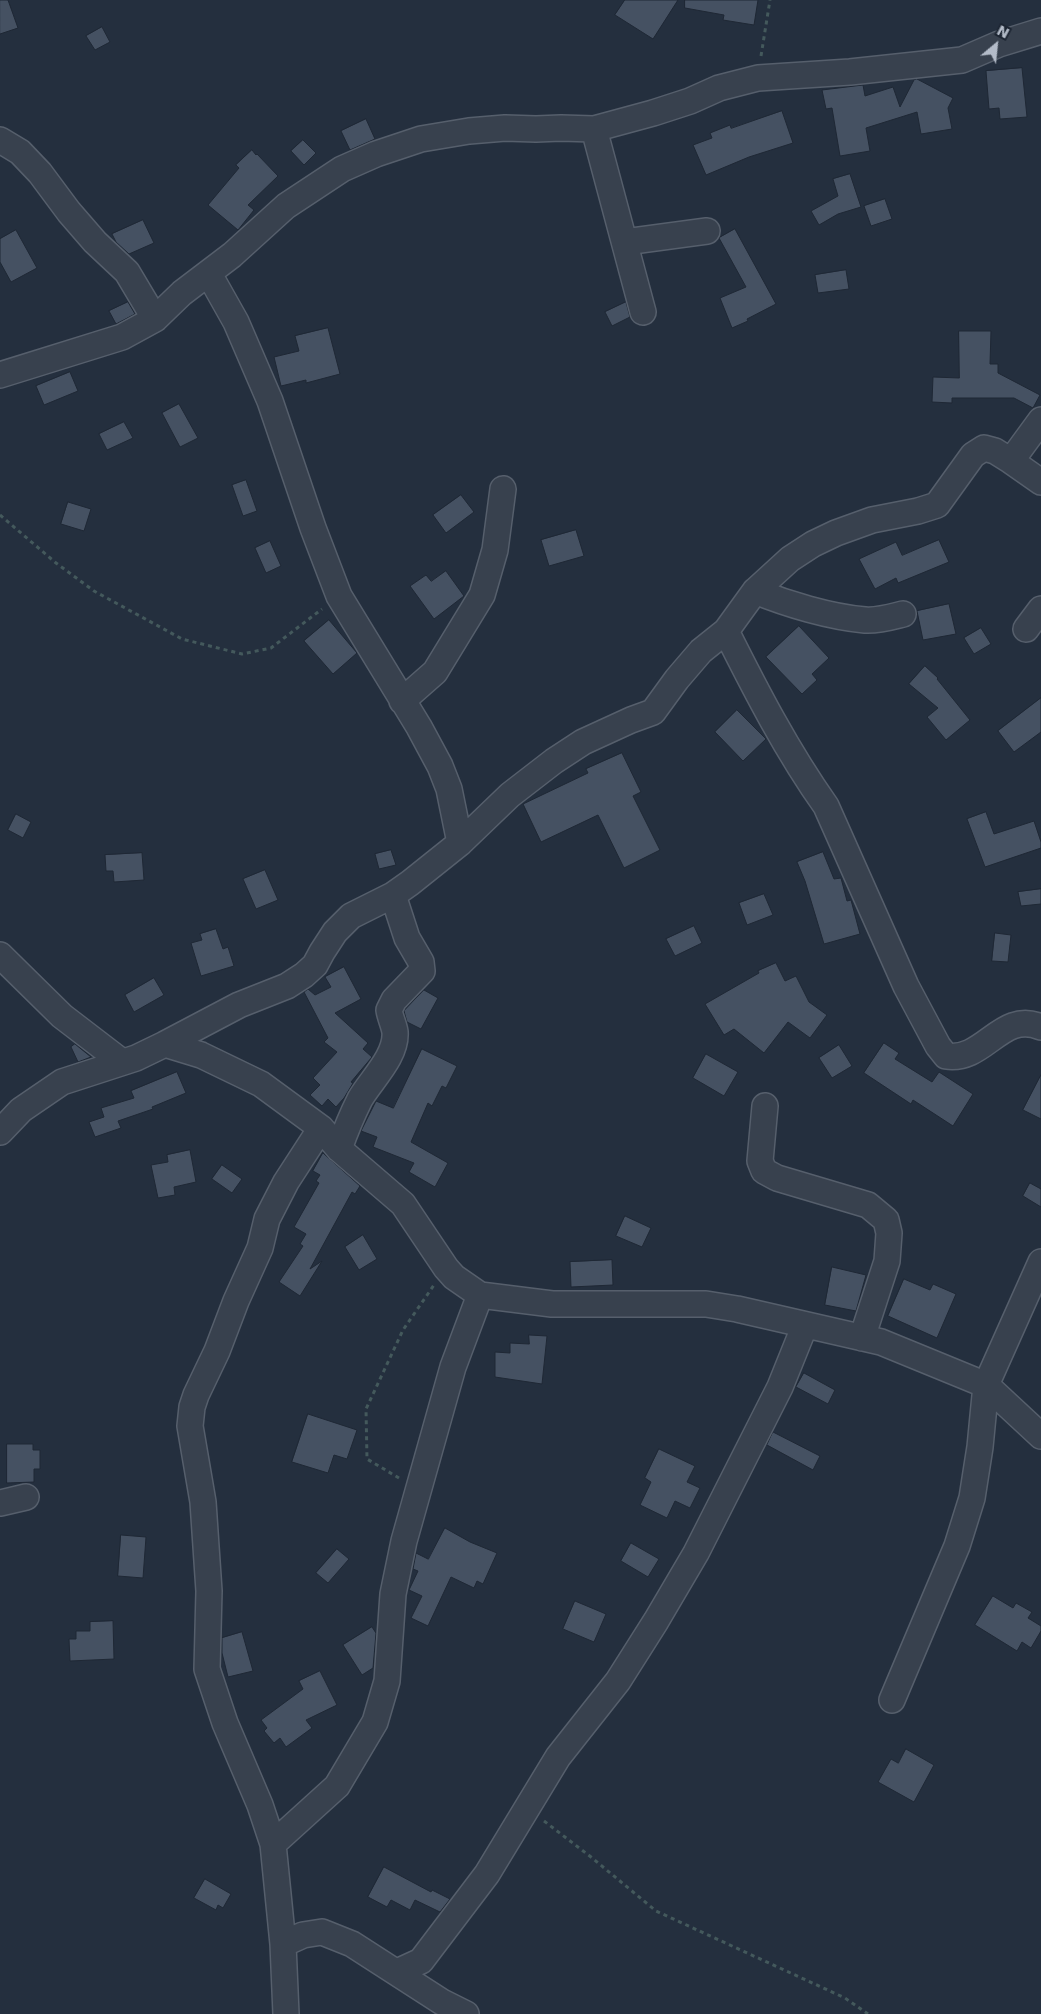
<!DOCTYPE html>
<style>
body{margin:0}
#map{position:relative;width:1041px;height:2014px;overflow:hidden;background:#242f3e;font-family:"DejaVu Sans",sans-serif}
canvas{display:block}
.north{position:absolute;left:971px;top:20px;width:50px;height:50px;-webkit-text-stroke:4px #1d2633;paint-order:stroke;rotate:28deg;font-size:14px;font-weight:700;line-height:20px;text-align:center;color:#b4bcc9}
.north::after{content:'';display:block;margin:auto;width:18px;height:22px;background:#b4bcc9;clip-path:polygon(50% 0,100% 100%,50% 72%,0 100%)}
</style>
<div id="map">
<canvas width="1041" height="2014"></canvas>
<div class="north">N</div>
</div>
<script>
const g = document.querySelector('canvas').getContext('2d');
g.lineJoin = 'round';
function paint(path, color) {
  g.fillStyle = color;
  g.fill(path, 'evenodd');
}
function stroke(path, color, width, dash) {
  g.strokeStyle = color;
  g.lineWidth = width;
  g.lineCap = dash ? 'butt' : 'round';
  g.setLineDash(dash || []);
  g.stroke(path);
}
const building = new Path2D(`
 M 0,0 L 8,0 L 18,28 L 0,34 Z
 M 625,0 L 678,0 L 653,39 L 615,15 Z
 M 685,0 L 758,0 L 754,25 L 723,20 L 724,15 L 685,8 Z
 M 102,27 L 110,42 L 95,50 L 86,36 Z
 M 1022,68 L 1027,117 L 1000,119 L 999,108 L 989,109 L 986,71 Z
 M 917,79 L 953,98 L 948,108 L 952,129 L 921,134 L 917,112 L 866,128 L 870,151 L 840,156 L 832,108 L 826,109 L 822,90 L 863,85 L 865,96 L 893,87 L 900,107 L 914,80 Z
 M 782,111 L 793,143 L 749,157 L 706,175 L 693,145 L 712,138 L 710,133 L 730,125 L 731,128 Z
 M 366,119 L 375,139 L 350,150 L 341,131 Z
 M 303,140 L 316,153 L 304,165 L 291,151 Z
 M 252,150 L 256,155 L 257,154 L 278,176 L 248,205 L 254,210 L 238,230 L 208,205 L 239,168 L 236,165 Z
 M 850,174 L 861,207 L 838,214 L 819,225 L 811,211 L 838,196 L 833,179 Z
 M 885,199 L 892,219 L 871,226 L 864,206 Z
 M 143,220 L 154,243 L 129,254 L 116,242 L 112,234 Z
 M 735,229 L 776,304 L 747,319 L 748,321 L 732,328 L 720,298 L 746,287 L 719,238 Z
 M 16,230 L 37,268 L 11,282 L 0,262 L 0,239 Z
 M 846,270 L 849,289 L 818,293 L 815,275 Z
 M 128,302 L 135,314 L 116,324 L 109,311 Z
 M 626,302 L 630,317 L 612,326 L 605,312 Z
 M 328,328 L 340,374 L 306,383 L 306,380 L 281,386 L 274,357 L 299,351 L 295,336 Z
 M 959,331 L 991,331 L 990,364 L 998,364 L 998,373 L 1040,395 L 1033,408 L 1014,398 L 952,398 L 952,403 L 932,402 L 933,377 L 959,378 Z
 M 70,372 L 78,391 L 44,405 L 36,386 Z
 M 179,404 L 198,438 L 180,447 L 162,413 Z
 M 124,422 L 133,438 L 107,450 L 99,434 Z
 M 246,480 L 257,511 L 243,516 L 232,485 Z
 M 461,495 L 474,512 L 446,533 L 433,515 Z
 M 68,502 L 91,509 L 84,531 L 61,524 Z
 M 576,530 L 584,556 L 549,566 L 541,540 Z
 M 939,540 L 949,562 L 898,583 L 896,578 L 875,589 L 859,559 L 896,542 L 902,555 Z
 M 270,541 L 281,566 L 266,573 L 255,548 Z
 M 446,571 L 464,596 L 434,619 L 410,586 L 426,575 L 431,581 Z
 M 949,604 L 956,634 L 923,640 L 917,611 Z
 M 329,620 L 357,653 L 333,674 L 304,641 Z
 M 799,626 L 829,658 L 812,674 L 817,680 L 802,694 L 766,657 Z
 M 981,628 L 991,644 L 974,654 L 964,638 Z
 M 925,666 L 938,678 L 937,679 L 970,720 L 946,740 L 927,717 L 938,708 L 909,684 Z
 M 1041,698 L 1041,732 L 1014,752 L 998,731 Z
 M 737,710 L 766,739 L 743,761 L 715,732 Z
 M 622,753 L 641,792 L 633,796 L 660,850 L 624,868 L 598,815 L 541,842 L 523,804 L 588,773 L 586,769 Z
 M 986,812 L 994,834 L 1034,821 L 1041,842 L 1041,848 L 985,867 L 967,819 Z
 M 16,814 L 31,822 L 23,838 L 8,830 Z
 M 391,850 L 396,865 L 379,869 L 375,854 Z
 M 823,852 L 834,879 L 841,878 L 847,901 L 851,900 L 860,934 L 824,944 L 805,881 L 797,862 Z
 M 142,853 L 144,880 L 114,882 L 113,871 L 106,871 L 105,855 Z
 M 265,870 L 278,900 L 256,909 L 243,879 Z
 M 1041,889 L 1041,904 L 1021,906 L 1018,892 Z
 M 764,894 L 773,915 L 747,925 L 739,903 Z
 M 694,926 L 702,943 L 675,956 L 666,939 Z
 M 216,929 L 223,949 L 228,947 L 234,966 L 201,976 L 191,943 L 202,940 L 200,934 Z
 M 995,933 L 1011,935 L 1008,962 L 992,961 Z
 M 776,963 L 785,981 L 796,976 L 809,1002 L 827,1015 L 810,1038 L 788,1022 L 764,1053 L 734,1029 L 724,1035 L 705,1004 L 759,973 L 758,971 Z
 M 344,967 L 361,999 L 335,1013 L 368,1043 L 363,1049 L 372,1057 L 351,1082 L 353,1083 L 344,1098 L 336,1107 L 328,1099 L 322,1106 L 310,1095 L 320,1085 L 313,1078 L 337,1052 L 324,1042 L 328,1038 L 304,992 L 308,989 L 315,995 L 331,987 L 325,977 Z
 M 154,978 L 164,995 L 134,1012 L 125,995 Z
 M 424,990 L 438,998 L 421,1029 L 407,1022 L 404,1011 Z
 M 884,1043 L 899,1053 L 895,1059 L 932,1082 L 939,1072 L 973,1094 L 953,1126 L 913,1100 L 911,1104 L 864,1073 Z
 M 75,1044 L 91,1057 L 78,1062 L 71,1047 Z
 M 839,1045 L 852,1066 L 832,1078 L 819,1058 Z
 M 422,1049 L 457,1066 L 446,1088 L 442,1086 L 432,1106 L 428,1103 L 411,1142 L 448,1163 L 435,1187 L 409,1172 L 414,1163 L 373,1147 L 377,1137 L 361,1131 L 376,1101 L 393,1108 Z
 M 706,1054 L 738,1072 L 724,1096 L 693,1078 Z
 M 177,1072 L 186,1093 L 152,1107 L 153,1109 L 118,1121 L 121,1128 L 95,1137 L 89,1122 L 104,1117 L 101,1108 L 134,1098 L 131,1091 Z
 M 1041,1075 L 1041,1119 L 1023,1110 Z
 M 190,1150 L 196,1182 L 174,1187 L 175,1195 L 158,1198 L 151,1165 L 168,1162 L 167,1155 Z
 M 323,1153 L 360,1186 L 355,1194 L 352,1192 L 310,1269 L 322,1261 L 300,1296 L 279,1282 L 303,1246 L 300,1244 L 306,1234 L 294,1227 L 319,1183 L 316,1181 L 320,1175 L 313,1171 Z
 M 222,1165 L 242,1179 L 232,1193 L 212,1179 Z
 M 1030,1183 L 1041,1189 L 1041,1207 L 1023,1196 Z
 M 625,1216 L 651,1228 L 642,1247 L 616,1236 Z
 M 363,1235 L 377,1259 L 359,1270 L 345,1247 Z
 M 612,1260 L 613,1285 L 571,1287 L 570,1262 Z
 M 832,1267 L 866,1275 L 856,1311 L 825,1305 Z
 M 904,1279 L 930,1290 L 933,1284 L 956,1294 L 937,1338 L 888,1316 Z
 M 529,1335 L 547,1336 L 542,1384 L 495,1377 L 495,1352 L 510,1353 L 510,1343 L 529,1344 Z
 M 804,1373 L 835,1390 L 828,1404 L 796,1387 Z
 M 308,1414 L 357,1430 L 347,1459 L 334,1455 L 328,1473 L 292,1462 Z
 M 773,1432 L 820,1456 L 813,1470 L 767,1445 Z
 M 7,1444 L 33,1444 L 33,1450 L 40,1450 L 40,1469 L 34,1469 L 34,1482 L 7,1483 Z
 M 659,1449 L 695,1466 L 687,1482 L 700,1488 L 690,1508 L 675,1501 L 667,1518 L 640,1505 L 651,1482 L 645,1478 Z
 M 445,1528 L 470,1542 L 497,1553 L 483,1584 L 477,1581 L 474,1588 L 451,1577 L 428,1626 L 411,1618 L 422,1596 L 409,1590 L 418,1571 L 413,1569 L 416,1553 L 428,1559 Z
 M 121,1535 L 146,1537 L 143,1578 L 118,1576 Z
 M 631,1543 L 659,1559 L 648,1577 L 621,1561 Z
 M 337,1549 L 349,1559 L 328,1583 L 316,1573 Z
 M 993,1596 L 1013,1608 L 1016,1603 L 1032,1612 L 1028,1618 L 1041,1626 L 1041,1631 L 1031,1648 L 1022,1642 L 1017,1651 L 975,1625 Z
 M 575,1601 L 606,1614 L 594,1642 L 563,1629 Z
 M 113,1621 L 114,1659 L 70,1661 L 69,1639 L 76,1639 L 76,1631 L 90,1631 L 90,1622 Z
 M 372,1627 L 376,1633 L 373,1668 L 362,1675 L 343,1645 Z
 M 242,1632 L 253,1671 L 228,1677 L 222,1653 L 222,1638 Z
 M 320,1671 L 337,1705 L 306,1720 L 312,1728 L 286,1747 L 280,1738 L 274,1743 L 264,1731 L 267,1728 L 261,1720 L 303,1689 L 299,1681 Z
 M 906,1749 L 934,1765 L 914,1802 L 878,1782 L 891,1759 L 898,1763 Z
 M 384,1867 L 431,1892 L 432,1890 L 450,1899 L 440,1912 L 415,1900 L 410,1910 L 391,1900 L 387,1907 L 368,1897 Z
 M 205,1879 L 231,1894 L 223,1908 L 218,1905 L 216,1910 L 194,1898 Z`);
const path = new Path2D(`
 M 761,56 L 770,0
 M 0,515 L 56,563 L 94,591 L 182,639 L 242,654 L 271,648 L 322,609
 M 399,1478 L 367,1459 L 366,1409 L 403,1330 L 434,1285
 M 544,1821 L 591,1857 L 656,1911 L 845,1998 L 868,2014`);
const minor = new Path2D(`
 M 594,129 L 643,312
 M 0,140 L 20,152 L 40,173 L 69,212 L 95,242 L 127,272 L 155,319
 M 625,242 L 707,231
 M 209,274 L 236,322 L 270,401 L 313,528 L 339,596 L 419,727 L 440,766 L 449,789 L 460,843
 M 0,375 L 122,337 L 155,319 L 182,293 L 232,255 L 286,206 L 342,169 L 376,154 L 421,139 L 469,131 L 505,128 L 536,129 L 561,128 L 594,129 L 653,113 L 690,101 L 719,88 L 758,78 L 850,72 L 962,60 L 999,44 L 1041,31
 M 1011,461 L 1041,482
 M 755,591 C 787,604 830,617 865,620 C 878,621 891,617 903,614
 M 1026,629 L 1041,609
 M 726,631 C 756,691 787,751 826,806 L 906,986 L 938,1046 L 946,1056 C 985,1062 1001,1010 1041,1027
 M 402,701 L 435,672 L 482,595 L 495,550 L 503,489
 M 0,955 L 62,1016 L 122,1062
 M 165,1044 L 239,1005 L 287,986 L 304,975 L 315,965 L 322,952 L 335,932 L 351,916 L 393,895 L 410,883 L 460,843 L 510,795 L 554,761 L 583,742 L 631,720 L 653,712 L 677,679 L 701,651 L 726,631 L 755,591 L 790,559 L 813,544 L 836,533 L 872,520 L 918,511 L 937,505 L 973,455 L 984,448 L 995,451 L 1011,461 L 1041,420
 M 765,1106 L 760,1161 L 764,1171 L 777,1178 L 868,1205 L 886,1220 L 889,1233 L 887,1261 L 862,1338
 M 0,1132 L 21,1110 L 62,1082 L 136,1058 L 165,1044 L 201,1055 L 261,1084 L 321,1128 L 339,1149 L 403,1204 L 446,1268 L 454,1277 L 480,1295 L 552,1304 L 706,1304 L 737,1309 L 881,1342 L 986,1385 L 1041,1436
 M 339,1149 C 345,1132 352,1115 360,1099 C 371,1080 397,1056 395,1032 C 394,1025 390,1017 389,1010 L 394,1000 L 422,971 L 421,962 L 407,938 L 393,895
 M 0,1503 L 26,1497
 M 892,1700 L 957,1546 L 972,1498 L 980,1447 L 986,1385 L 1041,1262
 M 273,1844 L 337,1786 L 375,1722 L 387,1681 L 393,1594 L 404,1541 L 453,1367 L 480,1295
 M 283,1944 L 303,1935 L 322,1932 L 352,1944 L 442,2002 L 466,2014
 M 397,1972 L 421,1961 L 487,1874 L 558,1757 L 618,1681 L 656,1621 L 696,1553 L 780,1387 L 805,1325
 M 286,2014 L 283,1944 L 273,1844 L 260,1805 L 225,1723 L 207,1669 L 209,1591 L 203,1502 L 190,1426 L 192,1407 L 196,1395 L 217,1351 L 236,1301 L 260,1248 L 267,1219 L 286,1182 L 321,1128`);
paint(building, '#455162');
stroke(building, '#1f2835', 1);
stroke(minor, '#565f6c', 28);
stroke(path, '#44595c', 3, [4, 4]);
stroke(minor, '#38414e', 25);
</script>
